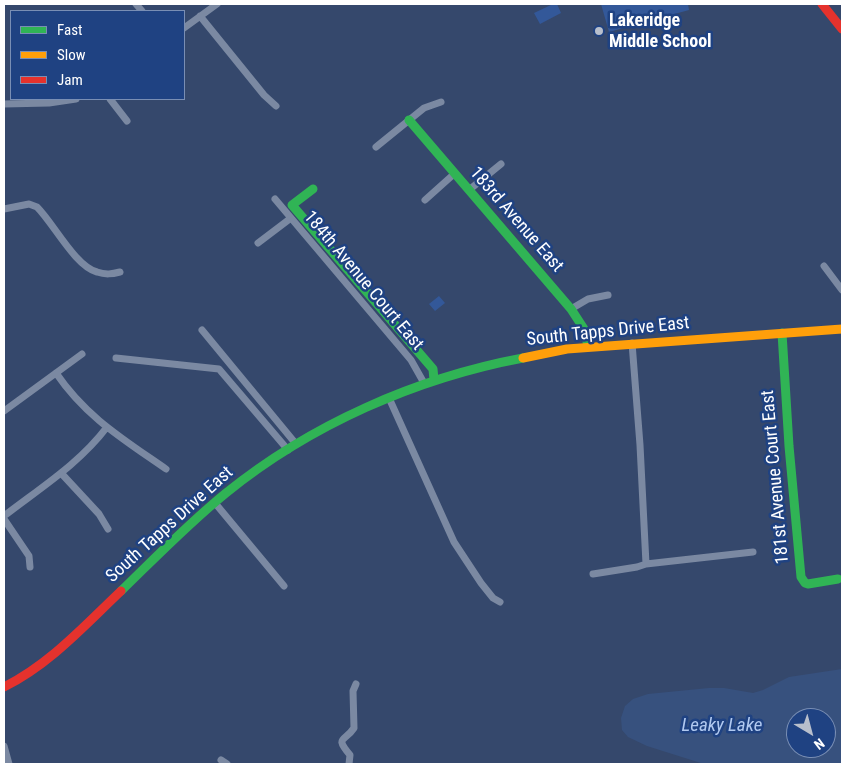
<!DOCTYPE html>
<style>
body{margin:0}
#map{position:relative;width:846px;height:768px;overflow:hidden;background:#35486c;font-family:"Roboto Condensed",sans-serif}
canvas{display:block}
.frame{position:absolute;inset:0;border:5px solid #fff;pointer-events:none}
.legend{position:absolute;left:10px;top:10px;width:175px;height:90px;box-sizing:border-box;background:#1f4282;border:1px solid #798eb4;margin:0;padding:6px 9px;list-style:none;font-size:15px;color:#fff}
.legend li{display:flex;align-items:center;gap:10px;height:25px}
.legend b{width:25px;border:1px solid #798eb4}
.north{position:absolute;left:786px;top:708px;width:50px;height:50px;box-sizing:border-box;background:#1f4282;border:1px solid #798eb4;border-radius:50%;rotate:143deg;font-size:14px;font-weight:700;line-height:20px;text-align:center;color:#fff}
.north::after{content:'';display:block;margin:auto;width:18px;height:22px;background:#b8bfcc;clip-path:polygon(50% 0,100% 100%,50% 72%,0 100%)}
</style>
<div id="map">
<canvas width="846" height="768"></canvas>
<div class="frame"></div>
<ul class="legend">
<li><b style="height:6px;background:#30b455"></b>Fast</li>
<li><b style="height:6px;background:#ff9f0a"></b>Slow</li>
<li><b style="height:6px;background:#e5322d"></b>Jam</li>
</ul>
<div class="north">N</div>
</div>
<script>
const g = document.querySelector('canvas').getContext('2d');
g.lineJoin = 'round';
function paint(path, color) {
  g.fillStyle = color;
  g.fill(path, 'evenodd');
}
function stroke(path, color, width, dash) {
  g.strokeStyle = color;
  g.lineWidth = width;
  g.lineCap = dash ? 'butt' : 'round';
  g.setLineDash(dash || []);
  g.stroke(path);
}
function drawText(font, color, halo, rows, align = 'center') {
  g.font = font + ' "Roboto Condensed",sans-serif';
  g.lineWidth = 5;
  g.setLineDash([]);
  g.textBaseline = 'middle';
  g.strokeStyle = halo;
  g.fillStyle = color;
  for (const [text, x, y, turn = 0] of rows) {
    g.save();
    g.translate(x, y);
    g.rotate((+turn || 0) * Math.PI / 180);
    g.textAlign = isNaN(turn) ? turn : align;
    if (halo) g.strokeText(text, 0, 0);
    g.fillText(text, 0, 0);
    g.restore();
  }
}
const green = new Path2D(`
 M 553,4 L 557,4 L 561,13 L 540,24 L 534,13 Z
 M 601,4 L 688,4 L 689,10 L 609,32 Z
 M 439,296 L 445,303 L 435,311 L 429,304 Z`);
const water = new Path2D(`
 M 842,669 L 842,764 L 704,764 L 647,746 L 628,737 L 622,730 L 621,718 L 625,706 L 633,699 L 648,694 L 709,688 L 724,688 L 753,693 L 763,690 L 789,677 ZM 796,718 L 826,718 L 826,748 L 796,748 Z`);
const street = new Path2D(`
 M 136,4 L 142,11
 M 200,16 L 264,95 L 276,106
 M 184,28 L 217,4
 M 110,99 L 127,121
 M 4,104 L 49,103 L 76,99
 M 376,147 L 424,108 L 441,102
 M 469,190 L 501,164
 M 275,199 L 411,360 L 424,383
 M 425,200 L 454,174
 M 4,209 L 29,204 L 37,207 C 54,224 75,266 97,272 C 106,275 112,274 120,272
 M 258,243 L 291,218
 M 824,266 L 842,290
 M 571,309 L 588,299 L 608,295
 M 202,330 L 296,444
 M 632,343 L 640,445 L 646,564
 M 116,358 L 219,369 L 288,450
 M 56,373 C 86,417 123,439 166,469
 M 389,398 L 454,542 L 481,583 L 493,598 L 500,602
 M 4,411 L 82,354
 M 61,473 L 99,514 L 108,529
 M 215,503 L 284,586
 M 4,516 C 40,488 79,464 107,427
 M 4,519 L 29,556 L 30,567
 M 593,574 L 637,567 L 646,564 L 753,552
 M 4,746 L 9,764
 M 221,760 L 227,764
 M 349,764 L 350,755 C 334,736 345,742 354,728 L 353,691 L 356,684`);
const fast = new Path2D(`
 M 409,120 L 571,309 L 584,329 L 588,346
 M 313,189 L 292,205 L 433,369 L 434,380
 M 782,333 L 789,446 L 801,577 L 805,583 L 808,584 L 838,579
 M 121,591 C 155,558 189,523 226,493 C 310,425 416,378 523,358`);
const slow = new Path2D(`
 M 523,358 L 567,349 L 842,329`);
const jam = new Path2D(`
 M 822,4 L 842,29
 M 4,687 C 50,664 84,626 121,591`);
const markers = [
 [599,31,5,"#b8bfcc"]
];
const poiNames = [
 ["Lakeridge",609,21],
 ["Middle School",609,42]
];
const streetNames = [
 ["183rd Avenue East",516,220,49],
 ["184th Avenue Court East",363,281,50],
 ["South Tapps Drive East",608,332,-6],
 ["181st Avenue Court East",776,477,-95],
 ["South Tapps Drive East",170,525,-42]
];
const waterNames = [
 ["Leaky Lake",722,726]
];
paint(green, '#335899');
paint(water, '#37517e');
stroke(street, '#7b89a2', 7);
stroke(fast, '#30b455', 9);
stroke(slow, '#ff9f0a', 9);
stroke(jam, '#e5322d', 9);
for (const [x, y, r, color] of markers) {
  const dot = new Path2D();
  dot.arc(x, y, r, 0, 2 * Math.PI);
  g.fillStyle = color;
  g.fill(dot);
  stroke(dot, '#1f4282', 2);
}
drawText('bold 18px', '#fff', '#1f4282', poiNames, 'left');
drawText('18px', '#fff', '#1f4282', streetNames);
drawText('italic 19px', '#b1c9f0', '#1f4282', waterNames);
</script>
